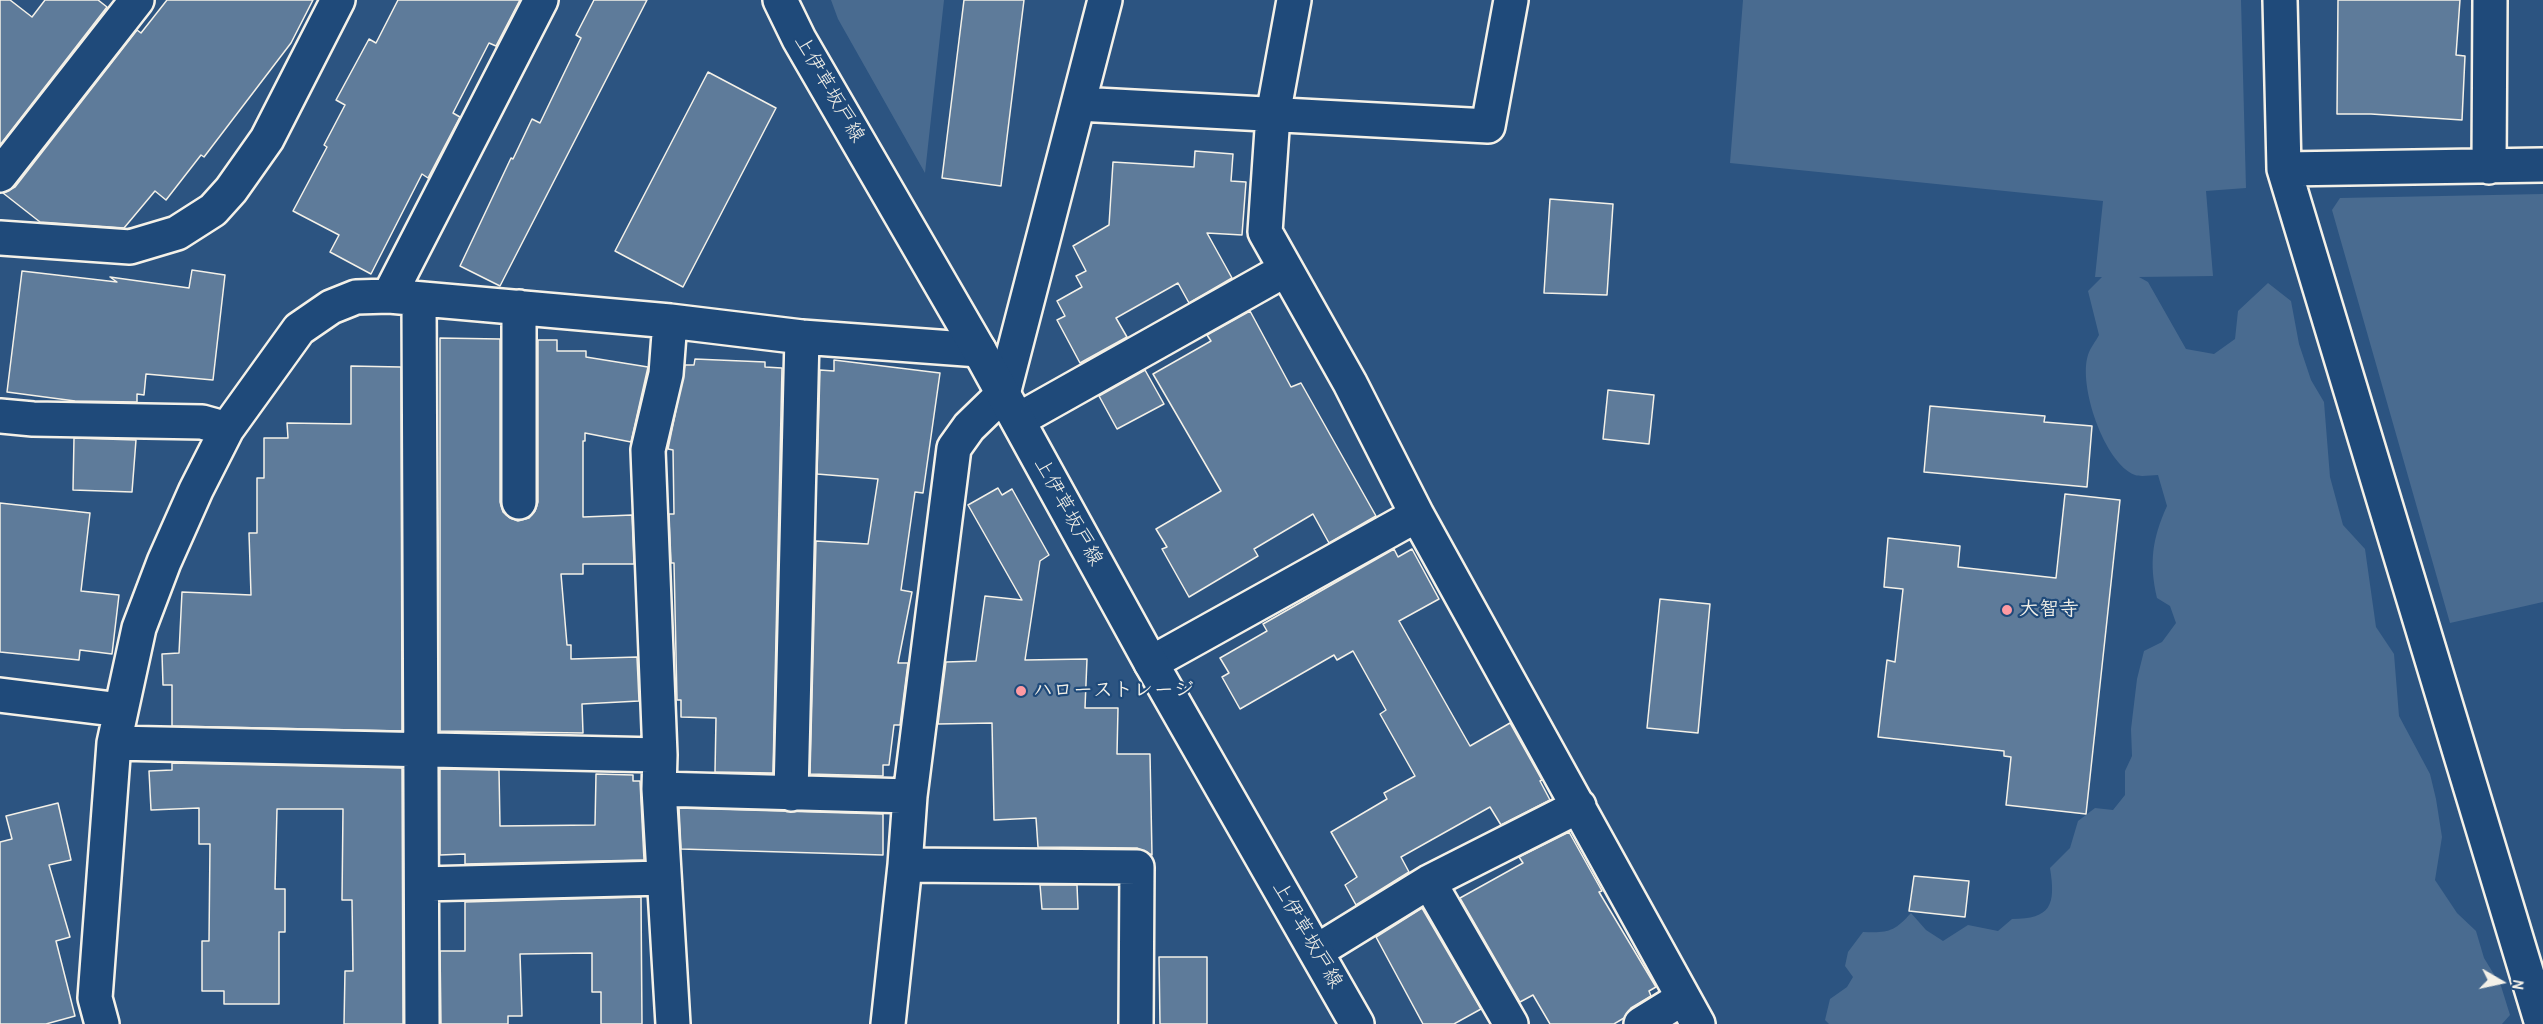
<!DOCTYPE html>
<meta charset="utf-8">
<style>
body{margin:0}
#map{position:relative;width:2543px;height:1024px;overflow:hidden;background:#2c5481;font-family:"Patrick Hand",sans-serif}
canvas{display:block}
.north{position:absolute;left:2471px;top:952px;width:60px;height:60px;-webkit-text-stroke:4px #1f4a7a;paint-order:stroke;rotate:99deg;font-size:16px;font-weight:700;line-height:24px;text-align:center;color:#f4f1e8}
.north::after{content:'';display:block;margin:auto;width:21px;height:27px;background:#f4f1e8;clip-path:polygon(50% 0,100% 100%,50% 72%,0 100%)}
</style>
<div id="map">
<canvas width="2543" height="1024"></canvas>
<div class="north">N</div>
</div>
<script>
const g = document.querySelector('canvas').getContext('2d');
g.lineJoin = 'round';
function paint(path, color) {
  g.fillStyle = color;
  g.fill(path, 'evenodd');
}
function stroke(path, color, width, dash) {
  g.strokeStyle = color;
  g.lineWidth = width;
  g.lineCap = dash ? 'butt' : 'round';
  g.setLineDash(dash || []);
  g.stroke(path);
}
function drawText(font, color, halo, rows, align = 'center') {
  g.font = font + ' "Patrick Hand","Klee One",sans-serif';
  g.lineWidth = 4.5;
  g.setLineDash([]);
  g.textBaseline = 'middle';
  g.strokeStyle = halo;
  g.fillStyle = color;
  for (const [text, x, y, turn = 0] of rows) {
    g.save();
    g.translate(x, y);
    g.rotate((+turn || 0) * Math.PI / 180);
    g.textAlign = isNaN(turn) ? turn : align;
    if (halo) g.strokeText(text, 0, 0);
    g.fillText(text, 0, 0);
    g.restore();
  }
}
const green = new Path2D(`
 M 831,0 L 944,0 L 925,173 L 838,19 Z
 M 1743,0 L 2241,0 L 2246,188 L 2206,191 L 2213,276 L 2139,277 L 2148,282 L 2186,349 L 2214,354 L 2235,339 L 2238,311 L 2268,283 L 2291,301 L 2299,344 L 2311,380 L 2324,402 L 2330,477 L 2343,525 L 2365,549 L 2376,627 L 2394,654 L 2399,716 L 2430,774 L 2436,799 L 2442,837 L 2435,880 L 2457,913 L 2476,931 L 2484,958 L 2501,986 L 2510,1015 L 2502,1024 L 1829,1024 L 1825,1020 L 1830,999 L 1847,987 L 1853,977 L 1845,966 L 1848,952 L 1863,932 C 1888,933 1894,932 1911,913 L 1926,930 L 1943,941 L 1968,925 L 1998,931 L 2012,919 C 2051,919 2056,905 2050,868 L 2070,848 L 2078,821 L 2095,808 L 2113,810 L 2125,795 L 2125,771 L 2132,756 L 2131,729 L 2137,679 L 2144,651 L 2162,642 L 2176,623 L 2170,606 L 2157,598 C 2149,563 2152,539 2167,506 L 2158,475 C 2151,475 2141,477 2135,475 C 2104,463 2078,385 2088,355 C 2090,348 2096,341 2099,335 L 2088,291 L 2102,277 L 2095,277 L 2103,201 L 1730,163 Z
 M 2543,194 L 2543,602 L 2450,623 L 2332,210 L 2340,198 Z`);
const building = new Path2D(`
 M 0,0 L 10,0 L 32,17 L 45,0 L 98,0 L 107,7 L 0,145 Z
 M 167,0 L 313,0 L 291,43 L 204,157 L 201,155 L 166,200 L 155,191 L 124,228 L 40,222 L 3,193 L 15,187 L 137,30 L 141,33 Z
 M 398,0 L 520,0 L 496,46 L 489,43 L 453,113 L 460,117 L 428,178 L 422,174 L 371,274 L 330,252 L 339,235 L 293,211 L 327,147 L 324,145 L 345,105 L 336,100 L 369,39 L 376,43 Z
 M 594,0 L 647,0 L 500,286 L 460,266 L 511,158 L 513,159 L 532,119 L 540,123 L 581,38 L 576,35 Z
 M 964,0 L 1024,0 L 1001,186 L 942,178 Z
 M 2338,0 L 2460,0 L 2456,55 L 2465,56 L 2462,120 L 2371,114 L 2337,114 Z
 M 708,72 L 776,108 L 683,287 L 615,251 Z
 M 1195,151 L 1233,154 L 1231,181 L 1246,182 L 1242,235 L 1207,233 L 1232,278 L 1189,303 L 1178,283 L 1116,318 L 1127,337 L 1080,363 L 1057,320 L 1065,316 L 1057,301 L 1082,287 L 1076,276 L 1086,271 L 1073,246 L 1109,225 L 1113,162 L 1194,167 Z
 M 1550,199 L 1613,204 L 1607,295 L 1544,293 Z
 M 192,270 L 225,275 L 213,380 L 146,374 L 144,395 L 137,394 L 137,402 L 75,401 L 7,392 L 22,271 L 117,282 L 110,277 L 189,288 Z
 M 1250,311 L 1291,387 L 1301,383 L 1376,516 L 1329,543 L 1313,514 L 1254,549 L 1258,556 L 1189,597 L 1162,549 L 1167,547 L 1156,529 L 1221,491 L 1153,374 L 1211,341 L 1207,335 Z
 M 440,338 L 500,339 L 500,502 L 503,512 L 510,518 L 518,521 L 529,518 L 535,511 L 538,502 L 538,340 L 557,340 L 557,351 L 586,351 L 586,357 L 648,367 L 631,442 L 585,433 L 585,441 L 583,441 L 583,517 L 632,515 L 634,564 L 583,564 L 583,574 L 561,574 L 567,645 L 571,645 L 571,659 L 637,657 L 639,701 L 582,704 L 583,733 L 440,731 Z
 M 695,359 L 765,362 L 765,367 L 782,368 L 773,773 L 715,772 L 716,718 L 681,717 L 681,700 L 677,700 L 674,563 L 671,563 L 669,514 L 674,514 L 673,450 L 668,449 L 685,365 L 694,365 Z
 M 834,360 L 940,373 L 923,493 L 915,492 L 901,590 L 912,592 L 898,663 L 908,663 L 900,725 L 894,725 L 889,765 L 883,765 L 883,776 L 810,774 L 816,541 L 868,544 L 878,479 L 817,474 L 820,370 L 834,371 Z
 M 351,366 L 401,367 L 402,731 L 172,726 L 172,685 L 163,685 L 162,654 L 179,653 L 182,592 L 251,595 L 249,533 L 257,533 L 257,478 L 264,478 L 264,438 L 288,438 L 287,423 L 351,424 Z
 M 1145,370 L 1164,404 L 1117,429 L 1099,396 Z
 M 1608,390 L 1654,395 L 1649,444 L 1603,439 Z
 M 1930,406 L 2045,416 L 2044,422 L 2092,426 L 2087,487 L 1924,472 Z
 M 74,438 L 136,440 L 132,492 L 73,490 Z
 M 998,488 L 1002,495 L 1012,489 L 1049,555 L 1040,561 L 1025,660 L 1087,659 L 1085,708 L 1118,708 L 1117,754 L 1150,754 L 1152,855 L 1137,848 L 1038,847 L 1036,818 L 994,820 L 992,723 L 938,724 L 946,662 L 976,661 L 985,596 L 1022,600 L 968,505 Z
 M 2065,494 L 2120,500 L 2086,814 L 2006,805 L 2011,757 L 2004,756 L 2004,751 L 1878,737 L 1887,660 L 1895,662 L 1903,589 L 1884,587 L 1888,538 L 1960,546 L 1958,567 L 2056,578 Z
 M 0,503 L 90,513 L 81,591 L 119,595 L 112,654 L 80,650 L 79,660 L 0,652 Z
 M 1394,549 L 1398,557 L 1412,549 L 1439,599 L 1399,621 L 1470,746 L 1510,723 L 1542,780 L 1540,781 L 1550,800 L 1501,825 L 1490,807 L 1401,857 L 1409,872 L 1356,905 L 1345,885 L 1357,877 L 1331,832 L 1387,799 L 1384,793 L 1415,776 L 1380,714 L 1386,710 L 1353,651 L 1337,660 L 1334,655 L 1240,709 L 1222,677 L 1229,673 L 1220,658 L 1267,631 L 1263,624 Z
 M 1660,599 L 1710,604 L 1698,733 L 1647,728 Z
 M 172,763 L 402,768 L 403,1024 L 344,1024 L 345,971 L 353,971 L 352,900 L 342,900 L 343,809 L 277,809 L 275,889 L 285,889 L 285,932 L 279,932 L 279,1004 L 224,1004 L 224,991 L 202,991 L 202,941 L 209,941 L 210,844 L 199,844 L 199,808 L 151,810 L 149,771 L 172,770 Z
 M 440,769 L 499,770 L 500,826 L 595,825 L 596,774 L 633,775 L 633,781 L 640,781 L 644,860 L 465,864 L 465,854 L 440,855 Z
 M 58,803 L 71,860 L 49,865 L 70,937 L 56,941 L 75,1016 L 46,1024 L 0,1024 L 0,842 L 12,839 L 6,816 Z
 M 679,808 L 883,814 L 883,855 L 681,849 Z
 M 1569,832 L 1602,891 L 1599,892 L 1656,987 L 1649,991 L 1651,996 L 1631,1008 L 1624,1018 L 1614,1024 L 1550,1024 L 1533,995 L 1520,1002 L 1460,898 L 1523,863 L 1519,857 Z
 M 1914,876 L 1969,881 L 1965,917 L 1909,911 Z
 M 1040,885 L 1077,885 L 1078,909 L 1042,909 Z
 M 641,897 L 642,1024 L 601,1024 L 601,992 L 592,992 L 592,953 L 520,954 L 522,1016 L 508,1016 L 508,1024 L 441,1024 L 440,951 L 465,951 L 465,902 Z
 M 1422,908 L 1481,1009 L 1454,1024 L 1423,1024 L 1376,937 Z
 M 1159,957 L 1207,957 L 1207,1024 L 1160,1024 Z`);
const minor = new Path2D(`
 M 1294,0 L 1273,115 L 1265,232 L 1350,383 L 1417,515 L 1698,1024
 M 2280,0 L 2284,169 L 2542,1024
 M 1078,104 L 1488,126 L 1511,0
 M 2489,167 L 2490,0
 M 2284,169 L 2543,165
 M 0,175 L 137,0
 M 0,238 L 130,247 L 177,233 L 213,210 L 231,190 L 267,139 L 338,0
 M 389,296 L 541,0
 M 419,299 L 422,1024
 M 519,307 L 519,502
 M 670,321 L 666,374 L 648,450 L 660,755 L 659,789 L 673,1024
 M 0,416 L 33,419 L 202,422 L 227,429
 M 1018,420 L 1285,270
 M 1151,663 L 1417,515
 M 0,695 L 121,710
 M 114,743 L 660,755
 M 659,789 L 910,796
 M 791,794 L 802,337
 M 905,865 L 1137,867 L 1136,1024
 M 1429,882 L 1511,1024
 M 422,884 L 664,878
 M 1317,951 L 1429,882 L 1579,806
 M 102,1024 L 95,998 L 114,743 L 139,628 L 164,562 L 196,490 L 227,429 L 299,329 L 331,307 L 356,297 L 389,296 L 670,321 L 802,337 L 979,350
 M 888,1024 L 905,865 L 910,796 L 954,448 L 969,427 L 1003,394 L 1105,0
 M 1641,1024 L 1683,998`);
const secondary = new Path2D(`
 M 780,0 L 799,39 L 979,350 L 1151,663 L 1357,1024`);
const markers = [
 [2007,610,6,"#ff9aa2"],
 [1021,691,6,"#ff9aa2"]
];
const streetNames = [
 ["上伊草坂戸線",829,89,60],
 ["上伊草坂戸線",1068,512,61],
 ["上伊草坂戸線",1307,935,60]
];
const poiNames = [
 ["大智寺",2019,610],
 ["ハローストレージ",1033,691]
];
paint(green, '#496b90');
paint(building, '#5e7b9a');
stroke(building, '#f4f1e8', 1.5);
stroke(minor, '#f4f1e8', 38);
stroke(secondary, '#f4f1e8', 38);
stroke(minor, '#1f4a7a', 33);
stroke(secondary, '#1f4a7a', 33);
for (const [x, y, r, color] of markers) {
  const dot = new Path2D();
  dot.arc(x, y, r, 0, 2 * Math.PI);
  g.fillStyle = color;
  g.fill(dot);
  stroke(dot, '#1f4a7a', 2);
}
drawText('20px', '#f4f1e8', '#1f4a7a', streetNames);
drawText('bold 20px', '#f4f1e8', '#1f4a7a', poiNames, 'left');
</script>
